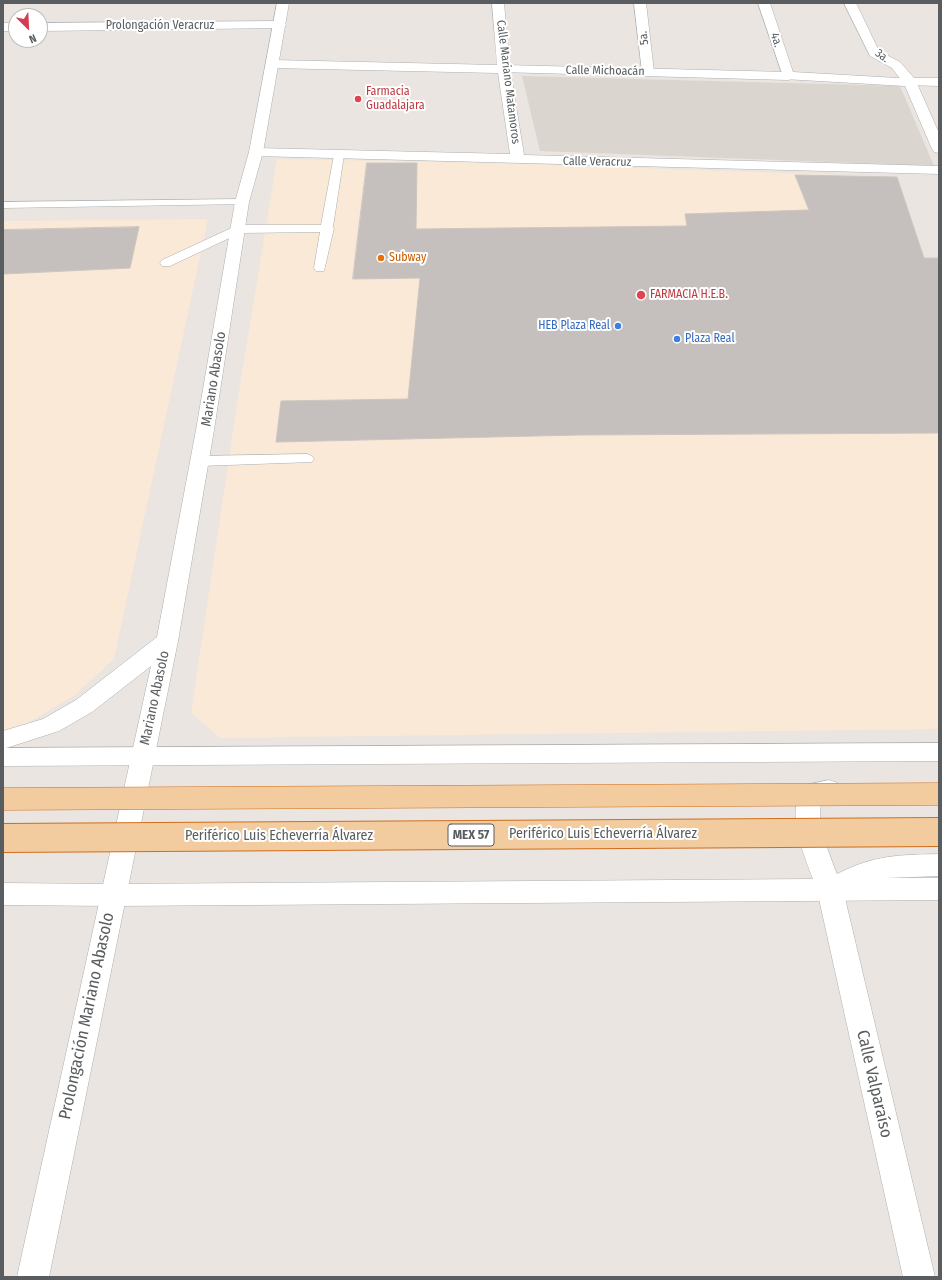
<!DOCTYPE html>
<meta charset="utf-8">
<style>
body{margin:0}
#map{position:relative;width:942px;height:1280px;overflow:hidden;background:#eae5e0;font-family:"Fira Sans Condensed",sans-serif}
canvas{display:block}
.frame{position:absolute;inset:0;border:4px solid #595d5f;pointer-events:none}
.north{position:absolute;left:8px;top:8px;width:40px;height:40px;box-sizing:border-box;background:#fff;border:1px solid #bdbebf;border-radius:50%;rotate:156deg;font-size:11px;font-weight:700;line-height:16px;text-align:center;color:#595d5f}
.north::after{content:'';display:block;margin:auto;width:14px;height:18px;background:#d33d54;clip-path:polygon(50% 0,100% 100%,50% 72%,0 100%)}
</style>
<div id="map">
<canvas width="942" height="1280"></canvas>
<div class="frame"></div>
<div class="north">N</div>
</div>
<script>
const g = document.querySelector('canvas').getContext('2d');
g.lineJoin = 'round';
function paint(path, color) {
  g.fillStyle = color;
  g.fill(path, 'evenodd');
}
function stroke(path, color, width, dash) {
  g.strokeStyle = color;
  g.lineWidth = width;
  g.lineCap = dash ? 'butt' : 'round';
  g.setLineDash(dash || []);
  g.stroke(path);
}
function drawText(font, color, halo, rows, align = 'center') {
  g.font = font + ' "Fira Sans Condensed",sans-serif';
  g.lineWidth = 4;
  g.setLineDash([]);
  g.textBaseline = 'middle';
  g.strokeStyle = halo;
  g.fillStyle = color;
  for (const [text, x, y, turn = 0] of rows) {
    g.save();
    g.translate(x, y);
    g.rotate((+turn || 0) * Math.PI / 180);
    g.textAlign = isNaN(turn) ? turn : align;
    if (halo) g.strokeText(text, 0, 0);
    g.fillText(text, 0, 0);
    g.restore();
  }
}
const commercial = new Path2D(`
 M 277,159 L 495,163 L 897,177 L 924,257 L 939,258 L 939,729 L 220,738 L 191,713 L 238,397 Z
 M 208,219 L 114,659 L 75,695 L 16,730 L 3,730 L 3,221 Z`);
const education = new Path2D(`
 M 522,76 L 900,86 L 934,166 L 540,151 Z`);
const building = new Path2D(`
 M 367,163 L 417,163 L 416,229 L 687,226 L 685,214 L 809,210 L 795,175 L 897,177 L 924,258 L 939,258 L 939,433 L 579,435 L 276,442 L 281,401 L 408,399 L 420,278 L 353,279 Z
 M 139,227 L 130,268 L 3,274 L 3,230 Z`);
const service = new Path2D(`
 M 339,152 L 344,155 L 333,227 L 334,228 L 324,271 L 316,271 L 314,268 L 320,232 L 240,233 L 170,266 L 162,266 L 160,263 L 162,260 L 238,225 L 321,225 L 334,155 Z
 M 242,199 L 246,200 L 248,202 L 246,204 L 3,208 L 3,202 Z
 M 307,454 L 312,456 L 314,459 L 312,462 L 200,466 L 195,464 L 193,461 L 195,458 L 200,456 Z`);
const pedestrian = new Path2D(`
 M 844,3 L 856,3 L 879,51 L 900,62 L 914,78 L 939,78 L 939,86 L 905,85 L 892,68 L 870,56 Z
 M 504,65 L 788,72 L 792,73 L 794,76 L 792,79 L 788,80 L 500,72 L 498,69 L 500,66 Z`);
const minor = new Path2D(`
 M 492,3 L 504,3 L 510,69 L 524,155 L 939,166 L 939,174 L 256,156 L 251,155 L 249,152 L 251,149 L 256,148 L 510,154 L 498,73 L 272,68 L 268,67 L 266,64 L 268,61 L 272,60 L 497,65 Z
 M 634,3 L 646,3 L 654,72 L 652,75 L 644,75 L 642,72 Z
 M 758,3 L 770,3 L 793,72 L 915,79 L 939,133 L 939,153 L 934,152 L 932,149 L 905,86 L 784,79 Z
 M 280,21 L 284,22 L 286,25 L 284,28 L 40,31 L 40,23 Z
 M 3,23 L 16,23 L 16,31 L 3,31 Z
 M 830,879 L 839,882 L 843,890 L 935,1277 L 903,1277 L 817,890 L 821,882 Z`);
const tertiary = new Path2D(`
 M 939,743 L 939,761 L 3,766 L 3,748 Z
 M 829,780 L 838,783 L 841,790 L 838,797 L 822,801 C 815,820 830,856 837,874 C 874,855 898,855 939,854 L 939,876 L 886,878 L 939,878 L 939,900 L 112,906 L 3,905 L 3,883 L 112,884 L 813,879 C 805,858 791,824 797,802 C 798,796 803,790 806,785 Z`);
const secondary = new Path2D(`
 M 277,3 L 289,3 L 263,152 L 249,202 L 214,430 L 178,641 L 49,1277 L 17,1277 L 151,666 L 92,712 L 59,731 L 3,749 L 3,731 L 43,719 L 76,700 L 157,637 L 196,430 L 235,202 L 249,152 Z`);
const trunkBridgeFar1 = new Path2D(`
 M 3,799 L 939,794`);
const trunkBridge = new Path2D(`
 M 3,838 L 939,832`);
const markers = [
 [358,99,4,"#e0444e"],
 [381,258,4,"#e8710a"],
 [641,295,5,"#e0444e"],
 [618,326,4,"#3f7fe0"],
 [677,339,4,"#3f7fe0"]
];
const farStreetnames = [
 ["Prolongación Veracruz",160,26],
 ["5a.",644,38,-97],
 ["4a.",776,40,72],
 ["3a.",882,56,36],
 ["Calle Michoacán",605,71,1],
 ["Calle Mariano Matamoros",508,82,83],
 ["Calle Veracruz",597,162,1]
];
const farHealthnames = [
 ["Farmacia",366,92],
 ["Guadalajara",366,106],
 ["FARMACIA H.E.B.",650,295]
];
const farFoodnames = [
 ["Subway",389,258]
];
const farShopnames = [
 ["HEB Plaza Real",610,326],
 ["Plaza Real",685,339,"left"]
];
const shields = [
 [471,835,46]
];
const shieldNames = [
 ["MEX 57",471,835]
];
const streetNames = [
 ["Mariano Abasolo",214,379,-81],
 ["Mariano Abasolo",155,698,-78],
 ["Periférico Luis Echeverría Álvarez",603,834],
 ["Periférico Luis Echeverría Álvarez",279,836]
];
const nearStreetnames = [
 ["Prolongación Mariano Abasolo",87,1016,-78],
 ["Calle Valparaíso",874,1084,77]
];
paint(commercial, '#f9e9d6');
paint(education, '#dad5ce');
paint(building, '#c5c0bd');
stroke(building, '#cec6bf', 1);
stroke(service, '#acafb1', 1);
stroke(pedestrian, '#acafb1', 1);
stroke(minor, '#acafb1', 1);
stroke(tertiary, '#acafb1', 1);
stroke(secondary, '#abafb2', 1);
paint(service, '#fff');
paint(pedestrian, '#fff');
paint(minor, '#fff');
paint(tertiary, '#fff');
paint(secondary, '#fff');
stroke(trunkBridgeFar1, '#d06d1b', 23, []);
stroke(trunkBridge, '#d06d1b', 30, []);
stroke(trunkBridgeFar1, '#f2cc9e', 22);
stroke(trunkBridge, '#f2cc9e', 28);
for (const [x, y, r, color] of markers) {
  const dot = new Path2D();
  dot.arc(x, y, r, 0, 2 * Math.PI);
  g.fillStyle = color;
  g.fill(dot);
  stroke(dot, '#fff', 1.5);
}
drawText('12px', '#595d5f', '#fff', farStreetnames);
drawText('12px', '#be3a42', '#fff', farHealthnames, 'left');
drawText('12px', '#c56008', '#fff', farFoodnames, 'left');
drawText('12px', '#366cbe', '#fff', farShopnames, 'right');
for (const [x, y, w] of shields) {
  const box = new Path2D();
  box.roundRect(x - w / 2, y - 11, w, 22, 3);
  g.fillStyle = '#fff';
  g.fill(box);
  stroke(box, '#595d5f', 1);
}
drawText('bold 13px', '#595d5f', null, shieldNames);
drawText('14px', '#595d5f', '#fff', streetNames);
drawText('17px', '#595d5f', '#fff', nearStreetnames);
</script>
